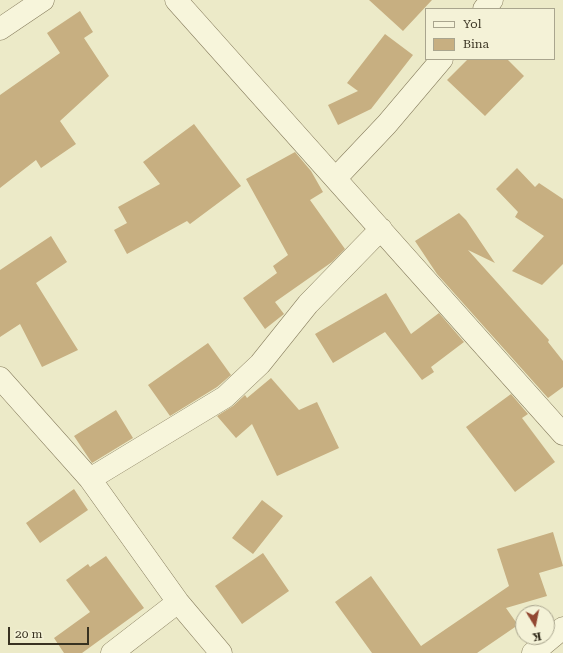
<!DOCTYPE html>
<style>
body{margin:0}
#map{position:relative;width:563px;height:653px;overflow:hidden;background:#eceac8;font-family:"Roboto Serif",serif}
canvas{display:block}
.legend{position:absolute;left:425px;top:8px;width:130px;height:52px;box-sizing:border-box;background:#f4f2d7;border:1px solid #a9a58e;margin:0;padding:5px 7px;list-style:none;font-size:12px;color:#383221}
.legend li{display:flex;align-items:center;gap:8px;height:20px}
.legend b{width:20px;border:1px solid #a9a58e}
.north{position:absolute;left:515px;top:605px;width:40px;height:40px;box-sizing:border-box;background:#f4f2d7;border:1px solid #a9a58e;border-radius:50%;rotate:170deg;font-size:11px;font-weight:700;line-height:16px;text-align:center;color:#383221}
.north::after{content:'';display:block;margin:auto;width:14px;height:18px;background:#924832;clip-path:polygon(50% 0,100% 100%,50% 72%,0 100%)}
.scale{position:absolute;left:8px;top:627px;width:81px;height:18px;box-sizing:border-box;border:2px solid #383221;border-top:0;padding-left:5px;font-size:12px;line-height:14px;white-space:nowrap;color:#383221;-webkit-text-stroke:3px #f4f2d7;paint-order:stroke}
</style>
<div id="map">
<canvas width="563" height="653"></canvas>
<ul class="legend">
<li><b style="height:5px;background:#f7f5db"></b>Yol</li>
<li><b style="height:11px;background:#c7af81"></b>Bina</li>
</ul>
<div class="north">K</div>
<div class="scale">20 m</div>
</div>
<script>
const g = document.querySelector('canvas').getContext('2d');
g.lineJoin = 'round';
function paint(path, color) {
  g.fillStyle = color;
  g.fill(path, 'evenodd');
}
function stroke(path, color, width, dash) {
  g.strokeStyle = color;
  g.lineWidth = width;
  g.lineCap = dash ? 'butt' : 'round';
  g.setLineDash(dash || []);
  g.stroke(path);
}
const building = new Path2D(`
 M 369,0 L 432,0 L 403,31 Z
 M 80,11 L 93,32 L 84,38 L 109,76 L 60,121 L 76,144 L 41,168 L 36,160 L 0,188 L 0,95 L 60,53 L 47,33 Z
 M 385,34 L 413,55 L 371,109 L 338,125 L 328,105 L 358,91 L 347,83 Z
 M 468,59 L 507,59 L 524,76 L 485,116 L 447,80 Z
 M 194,124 L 241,186 L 190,224 L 187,221 L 127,254 L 114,230 L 127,223 L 118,207 L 160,184 L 143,162 Z
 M 295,152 L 311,171 L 323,192 L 310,200 L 345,249 L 332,262 L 275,302 L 284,314 L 265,329 L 243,298 L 277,273 L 273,266 L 288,255 L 246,179 Z
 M 517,168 L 535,187 L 539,183 L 563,199 L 563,264 L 542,285 L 512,271 L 544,236 L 515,217 L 518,212 L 496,189 Z
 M 459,213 L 466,220 L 495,263 L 468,250 L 549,340 L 548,342 L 563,361 L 563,387 L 548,398 L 437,274 L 415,241 Z
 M 51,236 L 67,262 L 36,283 L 78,350 L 42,367 L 20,324 L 0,337 L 0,270 Z
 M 386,293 L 411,334 L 439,313 L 464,342 L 431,367 L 434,372 L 422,380 L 385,332 L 333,363 L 315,334 Z
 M 208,343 L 231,375 L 217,387 L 170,416 L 148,385 Z
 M 271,378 L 299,410 L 317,402 L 339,448 L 277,476 L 252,424 L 236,438 L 217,416 L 233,406 L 245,395 L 247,398 Z
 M 511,394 L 528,414 L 522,418 L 555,462 L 515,492 L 466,427 Z
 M 116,410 L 133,438 L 92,463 L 74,436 Z
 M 74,489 L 88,510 L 40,543 L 26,523 Z
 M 262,500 L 283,516 L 253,554 L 232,538 Z
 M 553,532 L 563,566 L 539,573 L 547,596 L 506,608 L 518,625 L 477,653 L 372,653 L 335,602 L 371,576 L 421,646 L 509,586 L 497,549 Z
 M 263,553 L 289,591 L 242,624 L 215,586 Z
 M 106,556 L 144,608 L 82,653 L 64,653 L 54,638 L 90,612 L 66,580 L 88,564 L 90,567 Z`);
const street = new Path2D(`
 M 176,0 L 563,434
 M 484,9 L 492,0
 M 0,29 L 43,0
 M 336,178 L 387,124 L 442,59
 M 0,378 L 90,479 L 178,602 L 221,653
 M 90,479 L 225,397 L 260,364 L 308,304 L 381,229
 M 112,653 L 178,602
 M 533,653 L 563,628`);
paint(building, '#c7af81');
stroke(street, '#877d5e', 23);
stroke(street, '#f7f5db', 22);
</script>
